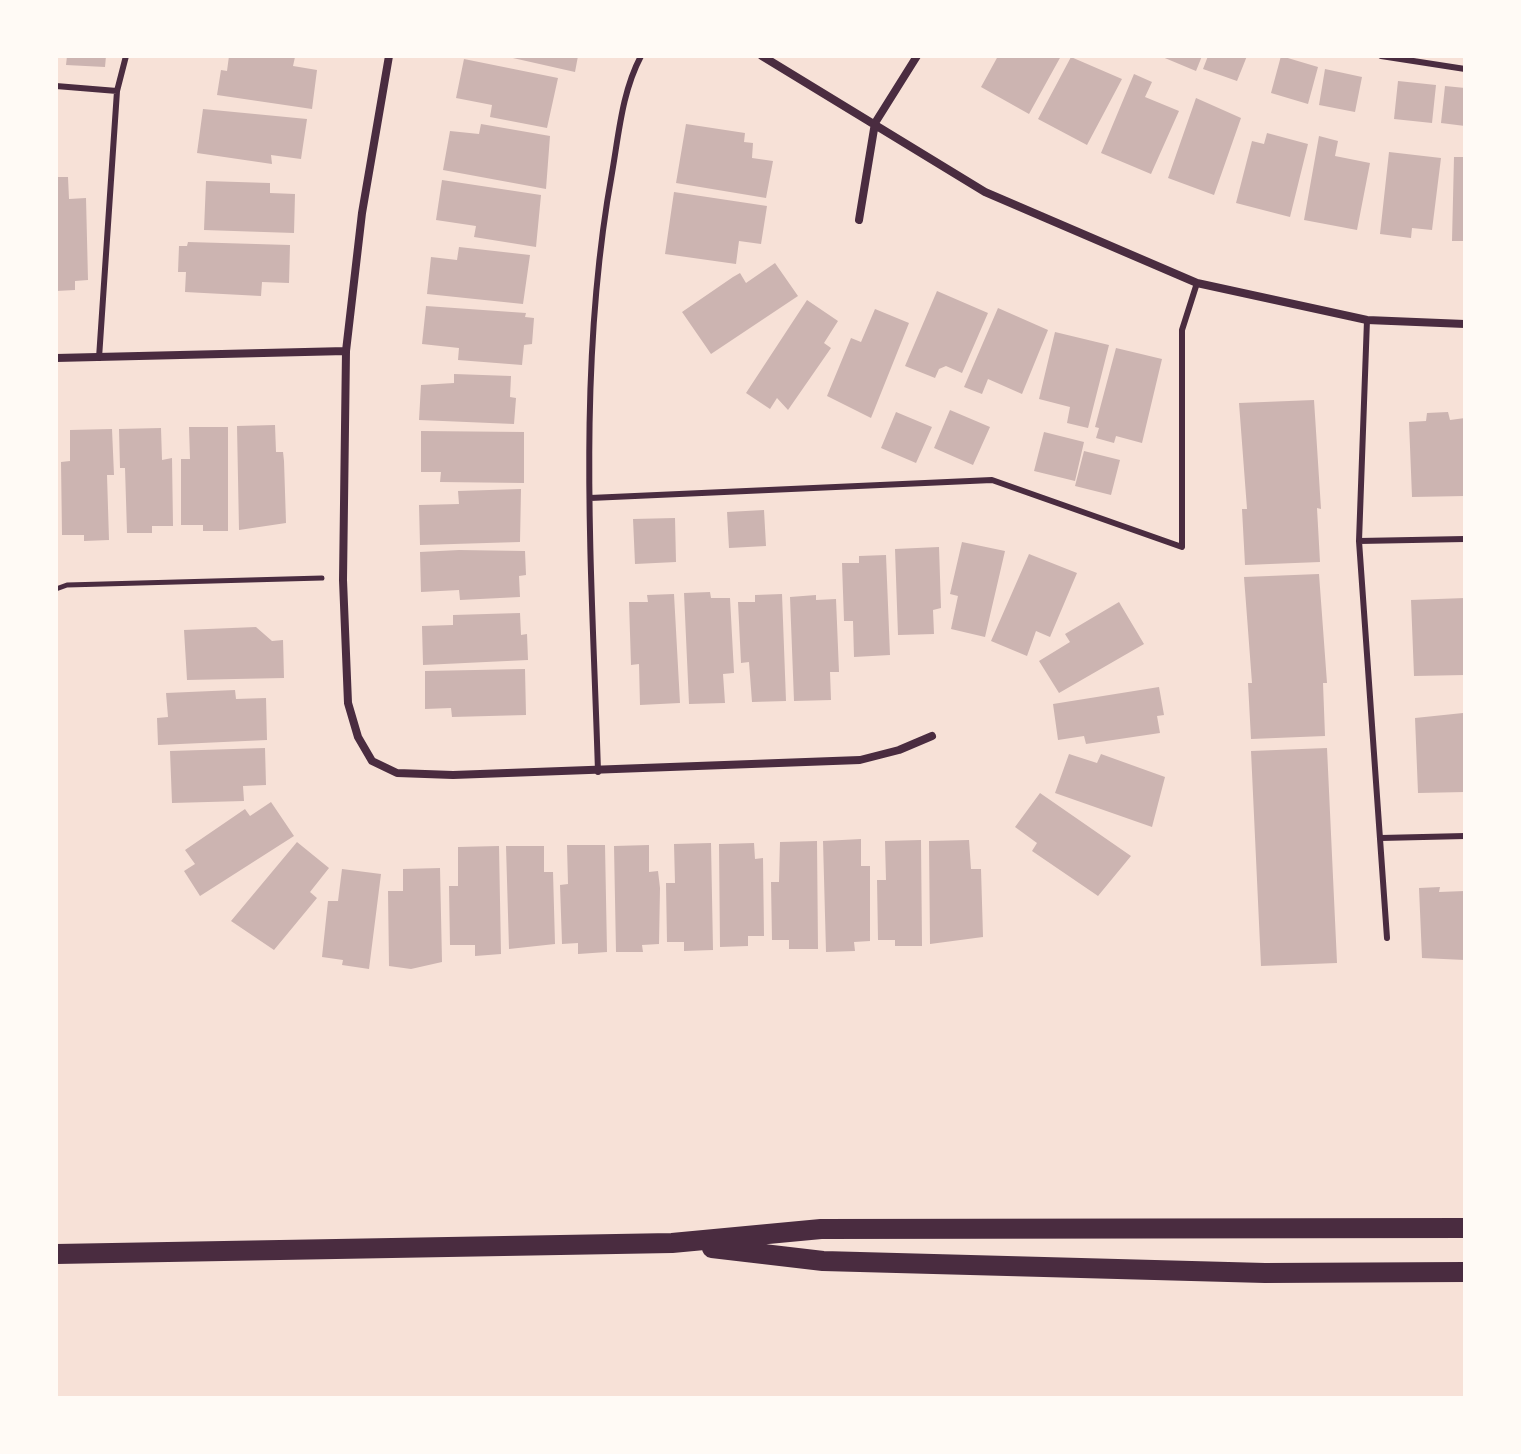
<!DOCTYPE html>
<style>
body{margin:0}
#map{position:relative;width:1521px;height:1454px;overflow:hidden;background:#f7e1d7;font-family:Signika,sans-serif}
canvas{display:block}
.frame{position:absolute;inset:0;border:58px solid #fffaf5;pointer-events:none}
</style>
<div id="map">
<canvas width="1521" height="1454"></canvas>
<div class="frame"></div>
</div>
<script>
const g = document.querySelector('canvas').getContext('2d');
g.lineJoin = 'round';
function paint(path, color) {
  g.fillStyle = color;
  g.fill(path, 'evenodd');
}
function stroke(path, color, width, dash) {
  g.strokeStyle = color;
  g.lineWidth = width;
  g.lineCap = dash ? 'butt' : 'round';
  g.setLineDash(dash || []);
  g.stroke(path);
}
const building = new Path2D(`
 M 67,56 L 106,56 L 105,67 L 66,65 Z
 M 229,56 L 295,57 L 293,66 L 317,70 L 312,109 L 217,95 L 221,70 L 227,71 Z
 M 504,56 L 578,56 L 575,72 Z
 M 998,56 L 1061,56 L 1029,114 L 981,87 Z
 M 1160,56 L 1202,56 L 1196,71 Z
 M 1208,56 L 1247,56 L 1237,81 L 1203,69 Z
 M 1281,56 L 1318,67 L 1308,104 L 1271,93 Z
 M 1071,57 L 1122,79 L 1087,145 L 1038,119 Z
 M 464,59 L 558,78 L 547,128 L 490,117 L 492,105 L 456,98 Z
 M 1325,69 L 1362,77 L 1355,112 L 1319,105 Z
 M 1134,74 L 1152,82 L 1145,97 L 1179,111 L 1151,174 L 1101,153 Z
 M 1398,81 L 1436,85 L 1432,123 L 1394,119 Z
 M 1445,86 L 1465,88 L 1465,126 L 1441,123 Z
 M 1196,98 L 1241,118 L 1214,195 L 1168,178 Z
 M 203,109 L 307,119 L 301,159 L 271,155 L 272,164 L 197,153 Z
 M 481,124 L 550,136 L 546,189 L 443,170 L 450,131 L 479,134 Z
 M 686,124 L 745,133 L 744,142 L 753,143 L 752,158 L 773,161 L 766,198 L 676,183 Z
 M 1267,133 L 1308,144 L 1290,217 L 1236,203 L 1252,141 L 1264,144 Z
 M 1319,136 L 1338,141 L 1335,156 L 1370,163 L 1357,230 L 1304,220 Z
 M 1389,152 L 1441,158 L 1432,230 L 1412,228 L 1411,238 L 1380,234 Z
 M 1454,157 L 1465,157 L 1465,241 L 1452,241 Z
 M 56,177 L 68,177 L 69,199 L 86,198 L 88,280 L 75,281 L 75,290 L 56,291 Z
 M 442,180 L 541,195 L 536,247 L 474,237 L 476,226 L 436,220 Z
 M 206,181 L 270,183 L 270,193 L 295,194 L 294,233 L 204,230 Z
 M 674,192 L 767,206 L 761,244 L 739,241 L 736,264 L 665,254 Z
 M 188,242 L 290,245 L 289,283 L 262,282 L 261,296 L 185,292 L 186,272 L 178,272 L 179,246 L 187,246 Z
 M 459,247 L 530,255 L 523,304 L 427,294 L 431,257 L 457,260 Z
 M 775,263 L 798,296 L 711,354 L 682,312 L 733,277 L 740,273 L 746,283 Z
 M 937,291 L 988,313 L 962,373 L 946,366 L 939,369 L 935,378 L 905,366 Z
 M 807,300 L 838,321 L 824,343 L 831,348 L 788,410 L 777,398 L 770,409 L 746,393 Z
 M 426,306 L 526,313 L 525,317 L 534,318 L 532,344 L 524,345 L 522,365 L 458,360 L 459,348 L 422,344 Z
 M 998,308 L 1048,330 L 1022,394 L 988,379 L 982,394 L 964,387 Z
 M 875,309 L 909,323 L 871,418 L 827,396 L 851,338 L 861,342 Z
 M 1055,332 L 1109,345 L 1088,428 L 1067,423 L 1070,407 L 1039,399 Z
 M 1116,348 L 1162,359 L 1142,443 L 1116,436 L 1114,443 L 1096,438 L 1099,428 L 1095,427 Z
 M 454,374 L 511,376 L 510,397 L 516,398 L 514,424 L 419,420 L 421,385 L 454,383 Z
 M 1314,400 L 1321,509 L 1317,508 L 1320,562 L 1245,565 L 1242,509 L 1247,509 L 1239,403 Z
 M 950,410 L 990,427 L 973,465 L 934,448 Z
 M 896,412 L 932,427 L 916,463 L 881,448 Z
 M 1448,412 L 1450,420 L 1465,418 L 1465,496 L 1412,497 L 1409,422 L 1426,421 L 1427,413 Z
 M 275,425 L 276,452 L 283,452 L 284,461 L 286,523 L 239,530 L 237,426 Z
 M 189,427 L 228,427 L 228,531 L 203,531 L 203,525 L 181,525 L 181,459 L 190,459 Z
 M 161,428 L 162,460 L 172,458 L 173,526 L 152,526 L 152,533 L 127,533 L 125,468 L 120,468 L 119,429 Z
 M 112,429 L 114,475 L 107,475 L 109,540 L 84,541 L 84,535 L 62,535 L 61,462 L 70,461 L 70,430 Z
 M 421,431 L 524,432 L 524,483 L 440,482 L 441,472 L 421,472 Z
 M 1044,432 L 1084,442 L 1075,481 L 1034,471 Z
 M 1084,451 L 1120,460 L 1111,495 L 1075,486 Z
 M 521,489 L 520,542 L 420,545 L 419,505 L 459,504 L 458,491 Z
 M 764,510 L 766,546 L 729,548 L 727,512 Z
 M 675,518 L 676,562 L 635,564 L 633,519 Z
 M 962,542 L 1005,551 L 985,637 L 951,629 L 958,596 L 950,594 Z
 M 939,547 L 941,608 L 933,610 L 934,634 L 898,635 L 895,549 Z
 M 459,550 L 525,551 L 526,575 L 519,576 L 520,597 L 460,600 L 459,590 L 421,592 L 420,552 Z
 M 1029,554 L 1077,573 L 1050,637 L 1036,631 L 1027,656 L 991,641 Z
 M 886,555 L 890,655 L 854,657 L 853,621 L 844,621 L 842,563 L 859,563 L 859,556 Z
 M 1319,574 L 1327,683 L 1323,683 L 1325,736 L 1251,739 L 1248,683 L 1252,683 L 1244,577 Z
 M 710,592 L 711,598 L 730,598 L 734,673 L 723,674 L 725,703 L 689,704 L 684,593 Z
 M 674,594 L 680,703 L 640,705 L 639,664 L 631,665 L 629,602 L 648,602 L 647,595 Z
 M 782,594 L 786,701 L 752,702 L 749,662 L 741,663 L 738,602 L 755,602 L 755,595 Z
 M 816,595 L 816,600 L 836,599 L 839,672 L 830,672 L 831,700 L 794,701 L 790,597 Z
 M 1465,598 L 1465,675 L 1414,676 L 1411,600 Z
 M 1119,602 L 1144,644 L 1059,693 L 1039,661 L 1070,642 L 1065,634 Z
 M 520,613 L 521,635 L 527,634 L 528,660 L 423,665 L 422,626 L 453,625 L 453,615 Z
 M 256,627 L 272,641 L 283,640 L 284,678 L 187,680 L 184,630 Z
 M 525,669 L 526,715 L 452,717 L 451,708 L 425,709 L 425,671 Z
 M 1159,687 L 1164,715 L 1157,716 L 1160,733 L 1086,744 L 1084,736 L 1058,740 L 1053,704 Z
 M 235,690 L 236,699 L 266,698 L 267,740 L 158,745 L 157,718 L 168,717 L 166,693 Z
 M 1463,713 L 1465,792 L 1418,793 L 1415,718 Z
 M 265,748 L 266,785 L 243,786 L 244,801 L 172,803 L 170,751 Z
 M 1327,748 L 1337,963 L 1261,966 L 1251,751 Z
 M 1069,754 L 1097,763 L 1101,754 L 1165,777 L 1152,827 L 1055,793 Z
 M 1040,793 L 1131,856 L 1098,896 L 1032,851 L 1037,843 L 1015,827 Z
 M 271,802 L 294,836 L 200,896 L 184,871 L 195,864 L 185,850 L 245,809 L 250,816 Z
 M 861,839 L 861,866 L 870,866 L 870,941 L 854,942 L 855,951 L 826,952 L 823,841 Z
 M 921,840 L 922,946 L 895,946 L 895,940 L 878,940 L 877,880 L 886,880 L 885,841 Z
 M 969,840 L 971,869 L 981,869 L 983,937 L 930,944 L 929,841 Z
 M 817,841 L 818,949 L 789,949 L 789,940 L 772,940 L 771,882 L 779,882 L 780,842 Z
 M 297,842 L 329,868 L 310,892 L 317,898 L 274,950 L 231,921 Z
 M 711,843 L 713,950 L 684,951 L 684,942 L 667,942 L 666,883 L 675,883 L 674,844 Z
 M 754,843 L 755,859 L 763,858 L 764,936 L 748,936 L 748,946 L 720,947 L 719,844 Z
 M 567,845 L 605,845 L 607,952 L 578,954 L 578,943 L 562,944 L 560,885 L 568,884 Z
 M 649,845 L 649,872 L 658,871 L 660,888 L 659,944 L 642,945 L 643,952 L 616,952 L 614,846 Z
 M 499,846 L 501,954 L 475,956 L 475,945 L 450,945 L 449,886 L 458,886 L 458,847 Z
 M 506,846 L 544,846 L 544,872 L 553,872 L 555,944 L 509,949 Z
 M 440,868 L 442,962 L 411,969 L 389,966 L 388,891 L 403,891 L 403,869 Z
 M 342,869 L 381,874 L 369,969 L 342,965 L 343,960 L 322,957 L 328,901 L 338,901 Z
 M 1440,887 L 1439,892 L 1465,891 L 1465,960 L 1422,958 L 1419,888 Z`);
const path = new Path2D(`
 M 56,589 L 67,585 L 322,578`);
const service = new Path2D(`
 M 1381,56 L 1465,69
 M 56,86 L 117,91 L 99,358
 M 117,91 L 126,56
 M 1367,320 L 1359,541 L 1387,938
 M 590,498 L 992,480 L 1182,547 L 1182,330 L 1197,283
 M 1359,541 L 1465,539
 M 598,772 C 592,572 576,371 612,173 C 619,133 622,92 641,56
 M 1381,838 L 1465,836`);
const minor = new Path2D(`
 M 389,56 L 362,213 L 346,351 L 343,580 L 348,703 L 358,737 L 372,761 L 397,773 L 453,775 L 860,760 L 899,750 L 932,736
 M 762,56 L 985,192 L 1197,283 L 1367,320 L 1465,324
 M 859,220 L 875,123 L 917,56
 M 56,358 L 346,351`);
const primary = new Path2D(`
 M 712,1248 L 823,1261 L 1265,1273 L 1465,1272
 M 56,1254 L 672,1243 L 821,1229 L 1465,1228`);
paint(building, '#ccb4b1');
stroke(path, '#4a2c40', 5);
stroke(service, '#4a2c40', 6);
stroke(minor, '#4a2c40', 8);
stroke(primary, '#4a2c40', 20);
</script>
